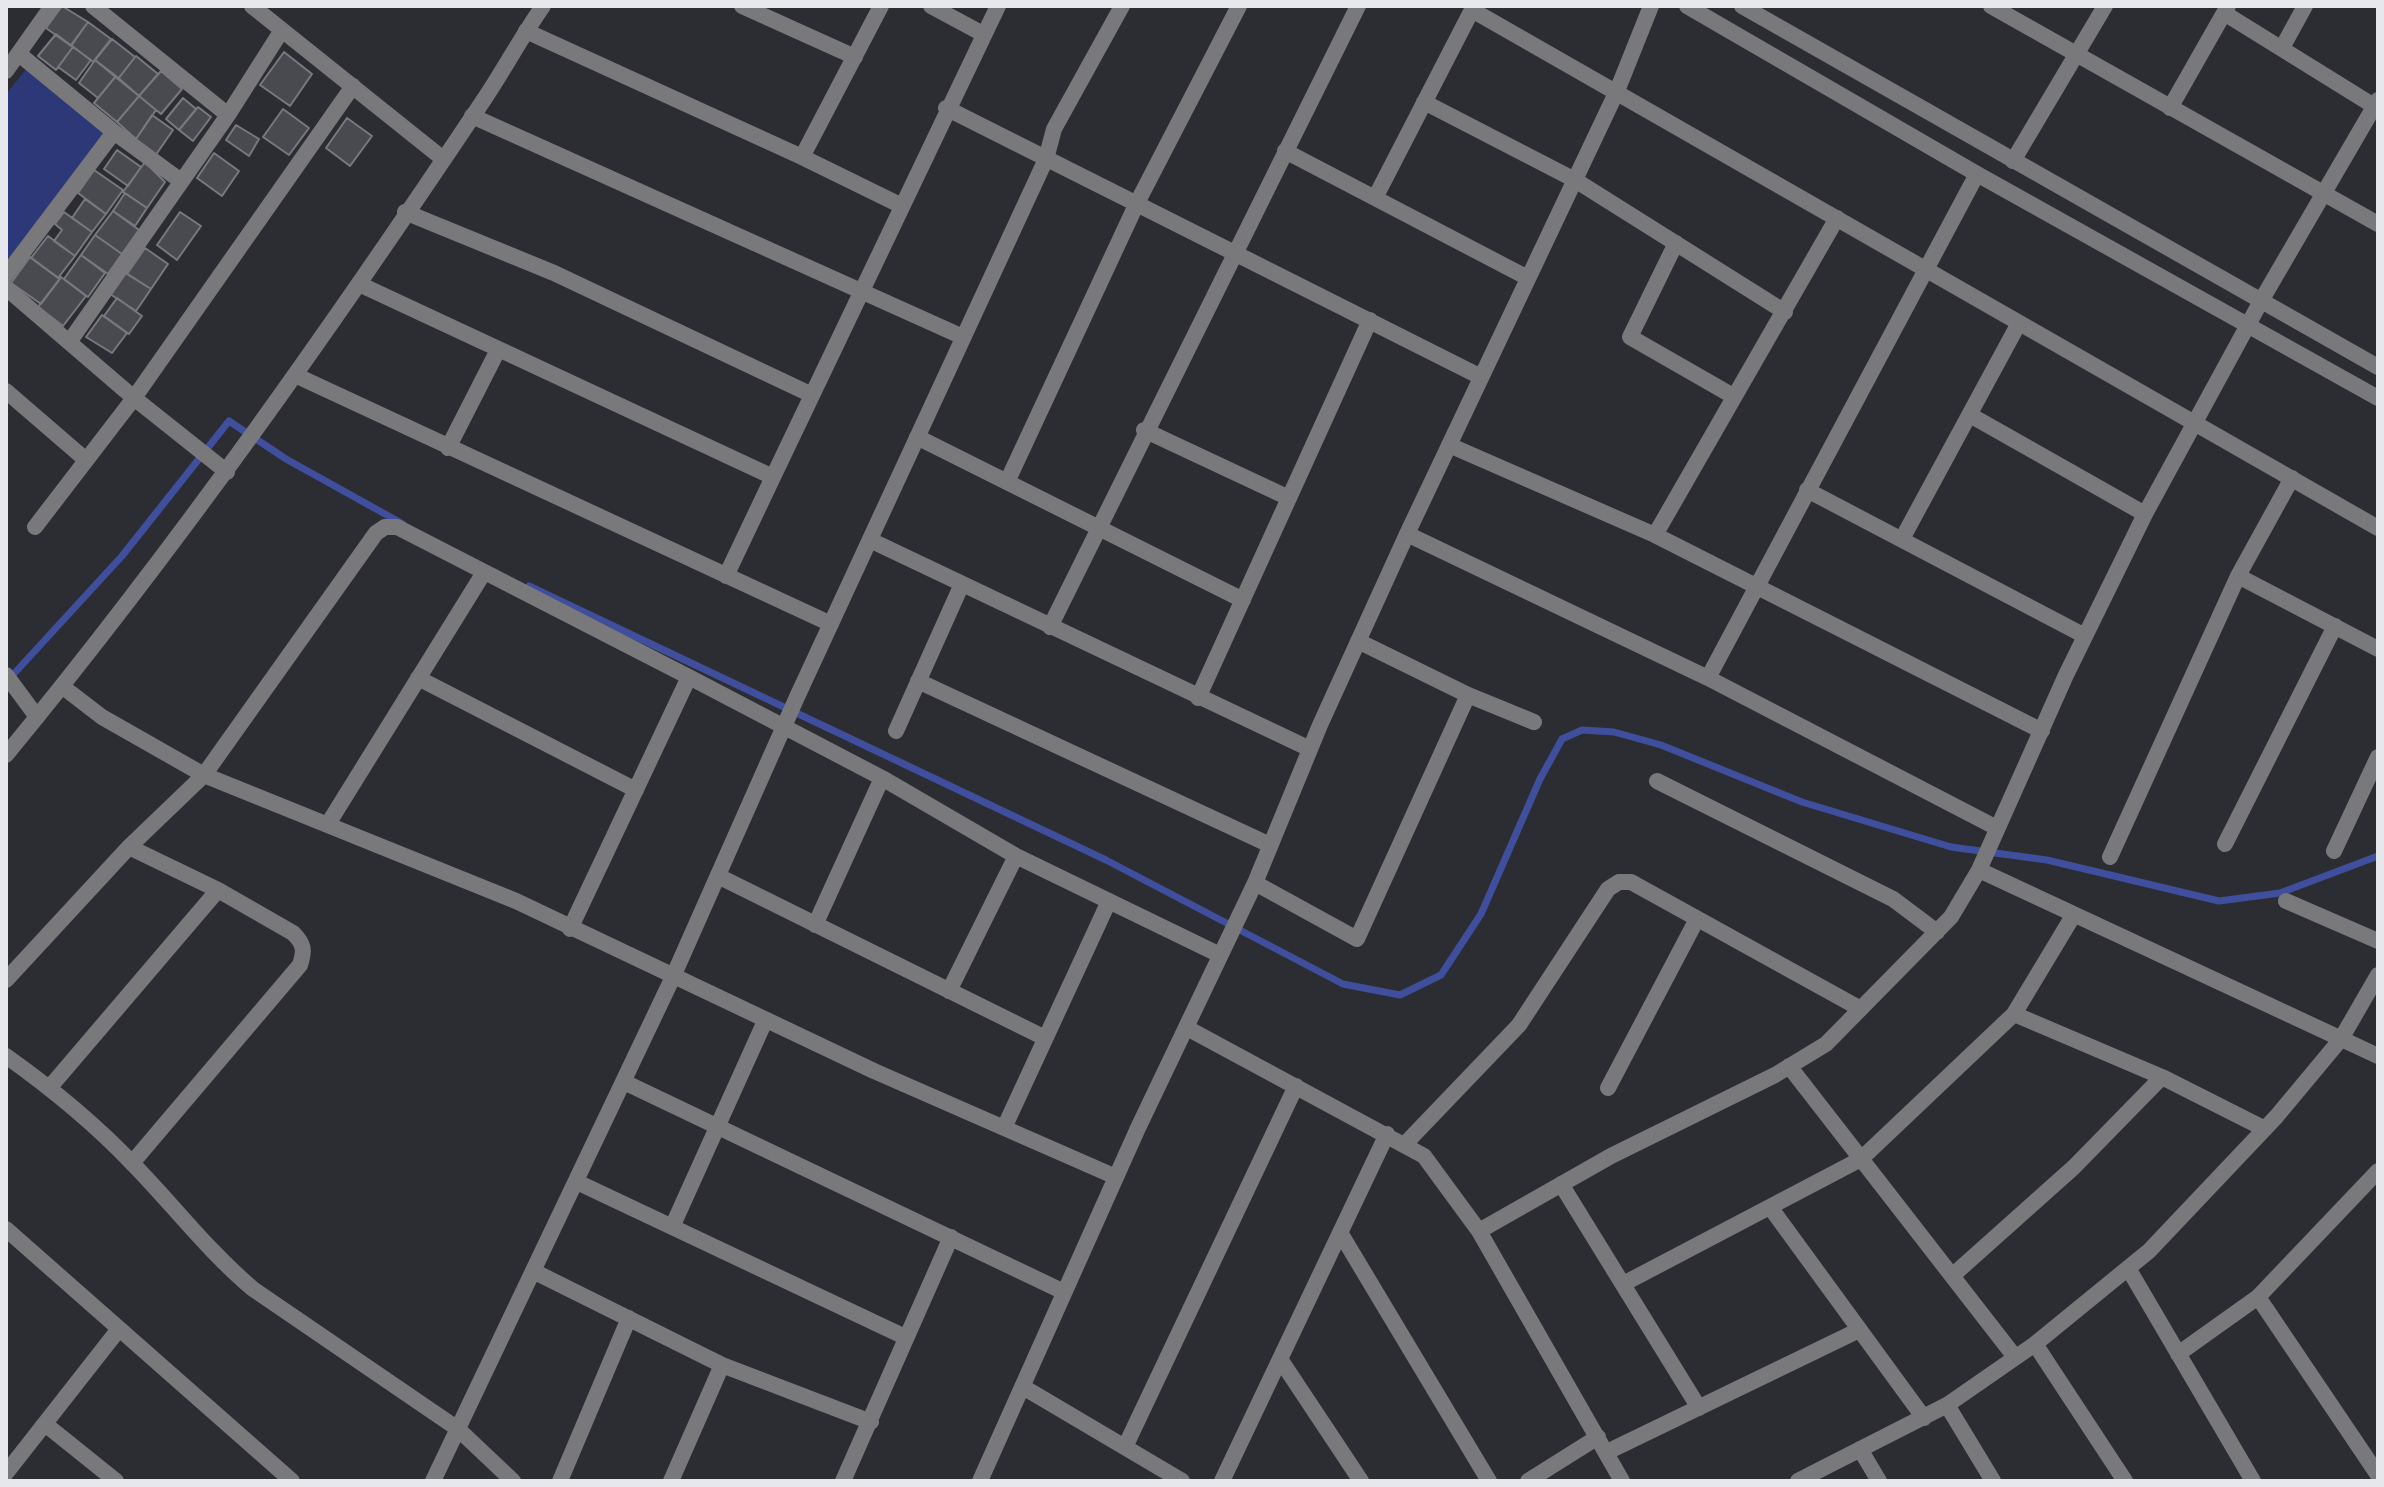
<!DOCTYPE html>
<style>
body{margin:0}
#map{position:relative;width:2384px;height:1487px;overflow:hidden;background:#2c2d32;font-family:"Source Sans 3",sans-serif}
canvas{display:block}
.frame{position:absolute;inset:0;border:8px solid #e7e8ec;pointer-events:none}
</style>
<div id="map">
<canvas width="2384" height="1487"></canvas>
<div class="frame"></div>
</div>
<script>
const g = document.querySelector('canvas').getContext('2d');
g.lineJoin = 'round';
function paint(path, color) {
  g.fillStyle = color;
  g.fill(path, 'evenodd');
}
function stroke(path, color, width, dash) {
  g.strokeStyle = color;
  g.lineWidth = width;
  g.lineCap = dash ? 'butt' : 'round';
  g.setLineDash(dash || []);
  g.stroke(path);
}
const green = new Path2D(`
 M 28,67 L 108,135 L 12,261 L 6,256 L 6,94 Z`);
const stream = new Path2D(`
 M 529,586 L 1106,860 L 1343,984 L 1400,995 L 1441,975 L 1481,914 L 1540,779 L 1562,739 L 1582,730 L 1614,732 L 1661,745 L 1802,802 L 1951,847 L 2047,860 L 2219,901 L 2280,893 L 2378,856
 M 10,678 L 122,556 L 229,421 L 286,459 L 403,524`);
const building = new Path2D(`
 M 62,6 L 88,22 L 71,46 L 46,28 Z
 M 88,22 L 111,39 L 93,62 L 71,45 Z
 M 56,34 L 73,47 L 56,70 L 38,56 Z
 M 112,39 L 135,57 L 118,79 L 95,60 Z
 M 73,47 L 91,60 L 76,80 L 58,67 Z
 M 284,52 L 312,74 L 290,106 L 260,85 Z
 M 136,56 L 158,74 L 139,96 L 118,79 Z
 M 95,60 L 116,76 L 98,98 L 79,83 Z
 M 161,71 L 182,89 L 161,114 L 139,96 Z
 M 116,76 L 139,96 L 117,122 L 94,103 Z
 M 139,96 L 156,110 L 136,139 L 117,122 Z
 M 183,98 L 196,109 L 179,130 L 166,119 Z
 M 198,107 L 211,117 L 193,141 L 179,130 Z
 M 283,109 L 309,128 L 289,155 L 263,137 Z
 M 152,115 L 173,130 L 153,159 L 132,145 Z
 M 347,118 L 372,136 L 350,166 L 326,148 Z
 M 236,125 L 259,139 L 249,156 L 226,140 Z
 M 117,150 L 141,167 L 128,186 L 104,169 Z
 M 214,153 L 239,171 L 222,196 L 197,178 Z
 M 145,162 L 165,182 L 147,208 L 123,192 Z
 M 94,170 L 123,190 L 106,214 L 78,193 Z
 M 125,193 L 147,208 L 135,226 L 113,211 Z
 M 85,199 L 106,214 L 92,232 L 72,218 Z
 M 113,211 L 139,230 L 122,254 L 95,235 Z
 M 64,212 L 92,232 L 75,256 L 54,241 L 62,230 L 55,224 Z
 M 180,212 L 201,226 L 177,260 L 157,245 Z
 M 95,235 L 122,254 L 108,274 L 81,255 Z
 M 48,236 L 75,256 L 58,278 L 31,258 Z
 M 145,248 L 168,264 L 151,289 L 127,274 Z
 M 81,255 L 105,273 L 88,297 L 64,279 Z
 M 30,257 L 60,279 L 41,304 L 11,283 Z
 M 123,271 L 151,289 L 136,311 L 110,294 Z
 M 61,277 L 86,296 L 63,326 L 38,307 Z
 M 117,298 L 142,316 L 129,334 L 104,316 Z
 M 102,315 L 127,333 L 112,353 L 86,337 Z`);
const minor = new Path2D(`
 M 93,6 L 228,115
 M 252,6 L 442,158
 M 742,6 L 855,57
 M 881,6 L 802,157 L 900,205
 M 931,6 L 983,34
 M 1991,6 L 2378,224
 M 1472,10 L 2378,528
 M 2224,13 L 2374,106
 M 526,31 L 802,157
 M 2282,48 L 2305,6
 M 6,71 L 52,6
 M 1424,102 L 1575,180 L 1785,312
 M 946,108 L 1481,377
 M 2170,108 L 2228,6
 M 472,116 L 963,337
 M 114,132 L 181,181
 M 1285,151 L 1528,278
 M 2013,161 L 2105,6
 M 1375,198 L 1474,6
 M 405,212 L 554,273 L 812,395
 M 1676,243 L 1630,337 L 1733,396
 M 6,275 L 114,132 L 19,54
 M 359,284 L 773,477 L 998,6
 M 6,288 L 134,398 L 227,472
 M 70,341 L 228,115 L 282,30
 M 295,375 L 831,624
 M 6,391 L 86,460
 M 1970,415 L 2145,514
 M 1144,430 L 1289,498
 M 917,437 L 1243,600
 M 1449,445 L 1655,535 L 2042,731
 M 448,448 L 498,350
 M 1007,482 L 1137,203 L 1239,6
 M 1807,490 L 2085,636
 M 35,527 L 134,398 L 353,86
 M 1407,534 L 1708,678 L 1997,828
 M 1655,535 L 1837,218
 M 1902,539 L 2019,323
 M 870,540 L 1310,749
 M 726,576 L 773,477
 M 2238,576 L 2378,649
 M 1050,627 L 1358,6
 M 6,675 L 37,717
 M 689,677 L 882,778 L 1016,856 L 1220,955
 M 418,678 L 636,790
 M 1708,678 L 1977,174
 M 918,681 L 1270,845
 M 63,687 L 102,717 L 204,775 L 516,901 L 874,1071 L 1116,1177
 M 1468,695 L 1534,722
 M 1198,698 L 1370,320
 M 896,731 L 962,584
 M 1657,781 L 1893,899 L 1937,932
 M 328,824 L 483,574
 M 2225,844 L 2335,626
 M 129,847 L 218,890 L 293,933 C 304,944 305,950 300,965 L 132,1163
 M 2334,851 L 2378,757
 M 2110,857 L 2238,576 L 2292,478
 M 1979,870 L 2378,1056
 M 718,876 L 1045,1038
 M 1255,883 L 1357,939 L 1468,695 L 1358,641
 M 2286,901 L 2378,941
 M 815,925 L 882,778
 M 6,980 L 129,847 L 204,775 L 376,533 L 385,527 L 397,527 L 689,677 L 570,929
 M 949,991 L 1016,856
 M 2014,1014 L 2162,1077 L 2265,1129
 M 1187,1028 L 1424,1156 L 1479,1231 L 1622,1481
 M 6,1056 C 51,1088 95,1124 133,1164 C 174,1206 208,1251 253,1289 L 458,1429 L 513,1481
 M 1789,1066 L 2015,1357
 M 624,1082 L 1064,1292
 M 50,1087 L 218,890
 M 1608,1088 L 1697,919
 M 1004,1128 L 1109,901
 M 1405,1144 L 1519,1025 L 1608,889 L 1619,882 L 1631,882 L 1859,1008
 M 577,1182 L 905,1337
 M 1561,1184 L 1699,1408
 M 1770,1207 L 1924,1418
 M 673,1225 L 765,1021
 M 6,1229 L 292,1481
 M 1479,1231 L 1611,1156 L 1775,1075 L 1826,1044 L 1951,917 L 1979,870 L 2066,675 L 2145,514 L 2261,301 L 2378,100
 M 1341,1234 L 1489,1481
 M 2128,1268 L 2253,1481
 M 535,1272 L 722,1365 L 671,1481
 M 1952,1276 L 2074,1167 L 2162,1077
 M 1623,1284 L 1861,1159 L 2014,1014 L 2073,916
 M 2258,1297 L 2378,1475
 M 2035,1344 L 2125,1481
 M 2178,1354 L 2258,1297 L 2378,1171
 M 1280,1359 L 1361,1481
 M 722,1365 L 871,1422
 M 1023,1387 L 1182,1481
 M 1947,1405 L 1993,1481
 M 45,1424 L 116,1481
 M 1125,1447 L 1296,1086
 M 1860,1449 L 1879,1481
 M 1607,1452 L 1857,1331
 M 6,1473 L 119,1329
 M 433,1481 L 672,979 L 797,697 L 1046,159 L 1054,129 L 1122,6
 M 560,1481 L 629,1318
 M 843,1481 L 951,1237
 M 980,1481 L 1138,1128 L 1255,883 L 1320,725 L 1407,534 L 1617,91 L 1651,6
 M 1222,1481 L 1387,1134
 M 1528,1481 L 1598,1437
 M 1798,1481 L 1947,1405 L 2035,1344 L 2149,1251 L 2276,1117 L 2341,1039 L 2378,975`);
const tertiary = new Path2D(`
 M 1687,6 L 1977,174 L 2378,398
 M 1742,6 L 2378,367
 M 6,755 C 178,546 334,324 485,98 C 505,68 522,36 543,6`);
paint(green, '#2c3878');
stroke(stream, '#404f9d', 7);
paint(building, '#484a4f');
stroke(building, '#77797f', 2);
stroke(minor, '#79797c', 16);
stroke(tertiary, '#79797c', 16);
</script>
